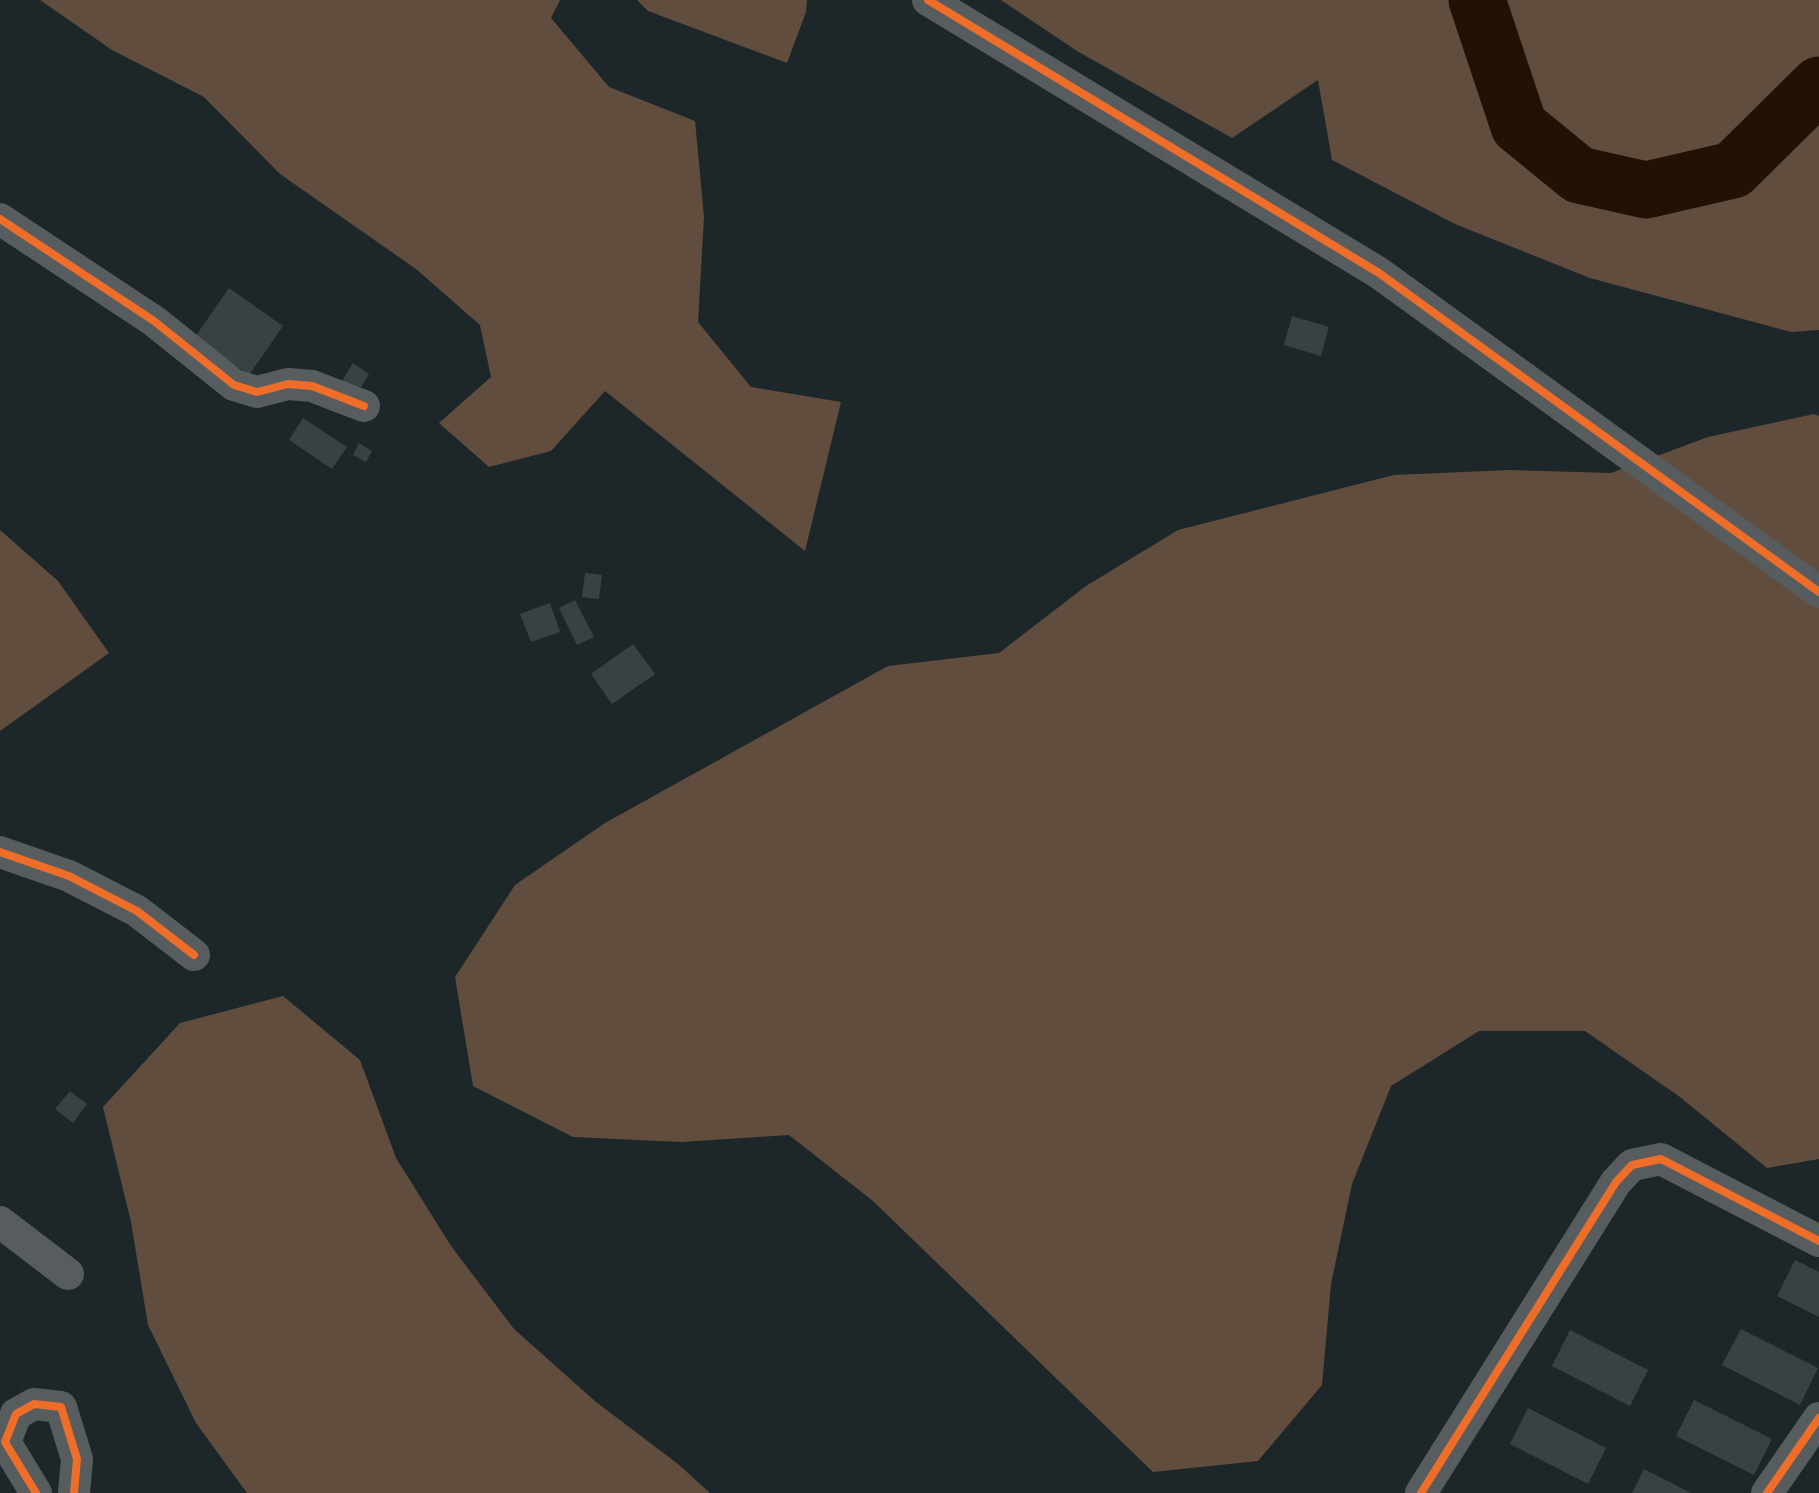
<!DOCTYPE html>
<style>
body{margin:0}
canvas{display:block;background:#1d2628}
</style>
<canvas width="1819" height="1493"></canvas>
<script>
const g = document.querySelector('canvas').getContext('2d');
g.lineJoin = 'round';
function paint(path, color) {
  g.fillStyle = color;
  g.fill(path, 'evenodd');
}
function stroke(path, color, width, dash) {
  g.strokeStyle = color;
  g.lineWidth = width;
  g.lineCap = dash ? 'butt' : 'round';
  g.setLineDash(dash || []);
  g.stroke(path);
}
const forest = new Path2D(`
 M 40,0 L 560,0 L 551,18 L 609,87 L 695,121 L 704,217 L 698,322 L 751,387 L 841,402 L 805,551 L 605,391 L 551,451 L 489,467 L 439,423 L 491,377 L 480,325 L 416,269 L 280,174 L 204,97 L 112,50 Z
 M 637,0 L 807,0 L 806,12 L 787,63 L 648,11 Z
 M 1001,0 L 1819,0 L 1819,330 L 1791,332 L 1590,278 L 1455,224 L 1332,160 L 1318,80 L 1232,138 L 1077,51 Z
 M 1814,414 L 1819,416 L 1819,1159 L 1767,1168 L 1680,1097 L 1585,1031 L 1479,1031 L 1391,1086 L 1352,1184 L 1331,1284 L 1322,1385 L 1258,1461 L 1153,1472 L 873,1201 L 789,1135 L 681,1142 L 573,1137 L 473,1086 L 455,977 L 515,885 L 605,823 L 888,666 L 999,653 L 1086,586 L 1178,530 L 1394,475 L 1509,470 L 1611,473 L 1708,437 Z
 M 0,530 L 58,581 L 109,653 L 0,731 Z
 M 283,996 L 360,1060 L 396,1158 L 451,1246 L 514,1329 L 596,1402 L 678,1464 L 710,1493 L 247,1493 L 196,1423 L 148,1325 L 131,1222 L 103,1107 L 180,1023 Z`);
const river = new Path2D(`
 M 1477,0 L 1519,126 L 1579,175 L 1646,190 L 1733,170 L 1819,85`);
const building = new Path2D(`
 M 229,288 L 283,326 L 249,375 L 195,337 Z
 M 1292,316 L 1329,327 L 1321,356 L 1284,345 Z
 M 353,363 L 369,374 L 358,392 L 342,381 Z
 M 303,418 L 347,447 L 332,469 L 289,440 Z
 M 359,443 L 372,451 L 366,462 L 353,455 Z
 M 585,573 L 602,575 L 599,599 L 582,597 Z
 M 575,600 L 594,637 L 577,645 L 559,608 Z
 M 550,603 L 560,632 L 531,642 L 520,614 Z
 M 633,644 L 655,674 L 612,704 L 591,674 Z
 M 70,1091 L 87,1104 L 73,1123 L 55,1109 Z
 M 1795,1260 L 1819,1272 L 1819,1317 L 1777,1296 Z
 M 1741,1329 L 1818,1368 L 1800,1405 L 1722,1365 Z
 M 1570,1330 L 1648,1370 L 1630,1406 L 1552,1366 Z
 M 1694,1400 L 1772,1439 L 1754,1475 L 1676,1436 Z
 M 1528,1408 L 1606,1448 L 1588,1484 L 1510,1444 Z
 M 1644,1469 L 1691,1493 L 1632,1493 Z`);
const street = new Path2D(`
 M 928,0 L 1379,273 L 1819,592
 M 0,219 L 154,321 L 234,385 L 257,392 L 288,384 L 312,386 L 364,406
 M 0,852 L 69,876 L 137,911 L 194,955
 M 0,1222 L 68,1274
 M 36,1493 L 5,1442 L 16,1414 L 34,1404 L 61,1407 L 77,1459 L 74,1493
 M 1421,1493 L 1616,1182 L 1632,1165 L 1661,1159 L 1819,1241
 M 1767,1493 L 1819,1418`);
const cycleway = new Path2D(`
 M 928,0 L 1379,273 L 1819,592
 M 0,219 L 154,321 L 234,385 L 257,392 L 288,384 L 312,386 L 364,406
 M 0,852 L 69,876 L 137,911 L 194,955
 M 36,1493 L 5,1442 L 16,1414 L 34,1404 L 61,1407 L 77,1459 L 74,1493
 M 1421,1493 L 1616,1182 L 1632,1165 L 1661,1159 L 1819,1241
 M 1767,1493 L 1819,1418`);
paint(forest, '#614d3e');
stroke(river, '#221105', 57);
paint(building, '#394243');
stroke(street, '#575d5e', 32);
stroke(cycleway, '#ee6e29', 8);
</script>
